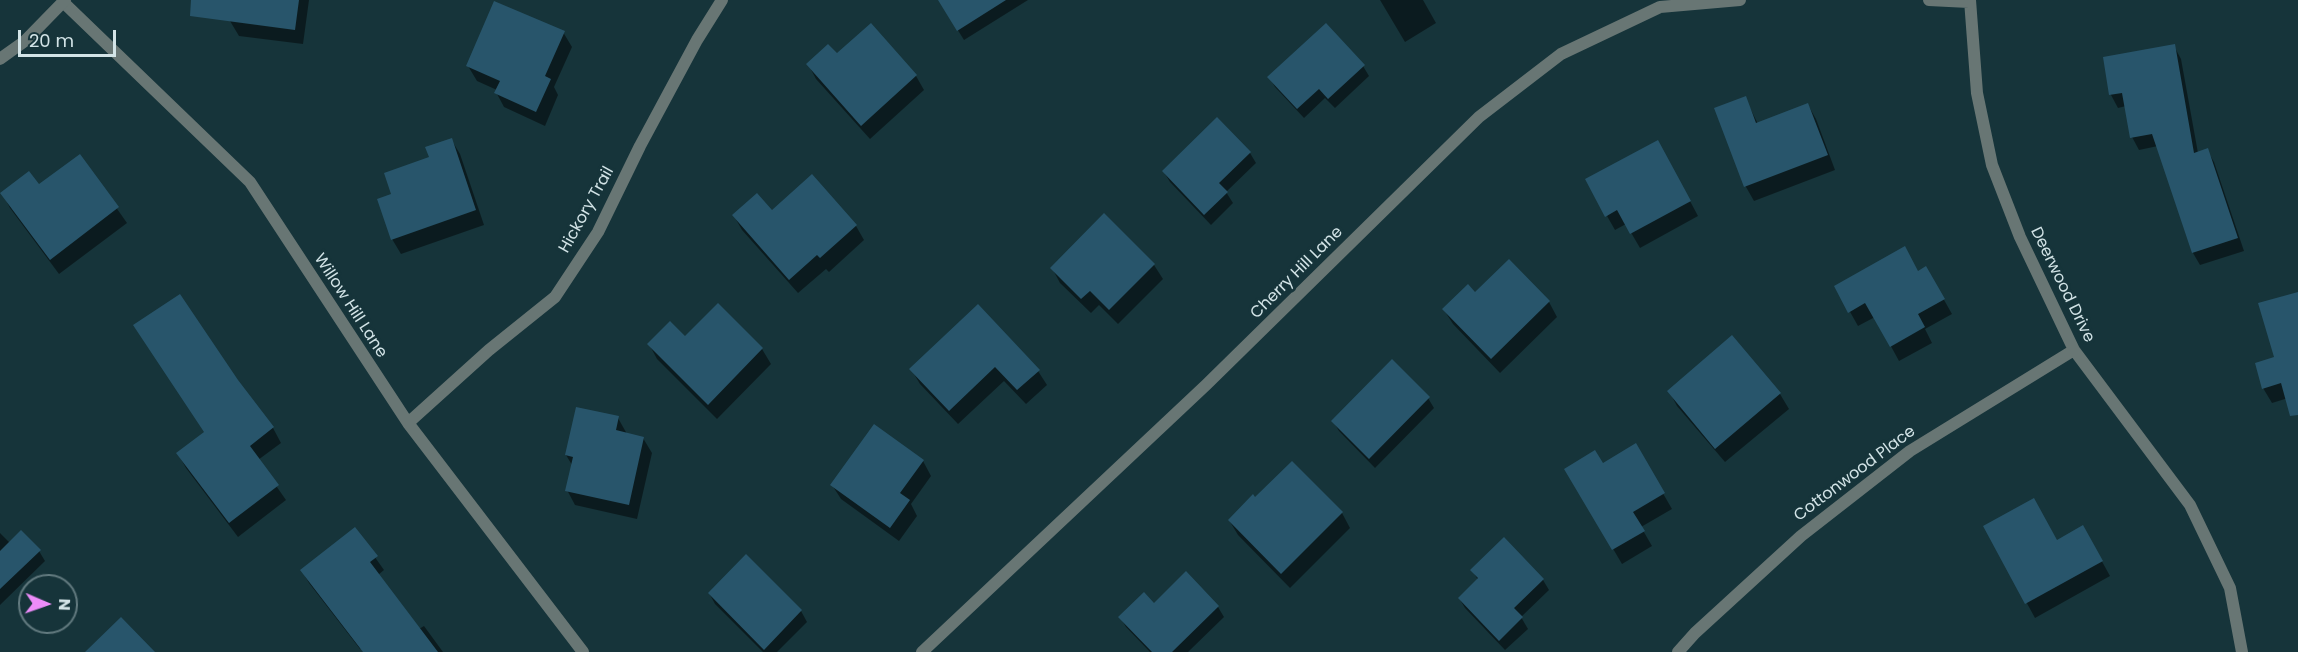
<!DOCTYPE html>
<style>
body{margin:0}
#map{position:relative;width:2298px;height:652px;overflow:hidden;background:#16343a;font-family:Poppins,sans-serif}
canvas{display:block}
.north{position:absolute;left:18px;top:574px;width:60px;height:60px;box-sizing:border-box;background:#16343a;border:2px solid #627a7f;border-radius:50%;rotate:92deg;font-size:16px;font-weight:700;line-height:24px;text-align:center;color:#d3e4e7}
.north::after{content:'';display:block;margin:auto;width:21px;height:27px;background:#ed8cf9;clip-path:polygon(50% 0,100% 100%,50% 72%,0 100%)}
.scale{position:absolute;left:18px;top:30px;width:98px;height:27px;box-sizing:border-box;border:3px solid #d3e4e7;border-top:0;padding-left:8px;font-size:18px;line-height:21px;white-space:nowrap;color:#d3e4e7;-webkit-text-stroke:4px #16343a;paint-order:stroke}
</style>
<div id="map">
<canvas width="2298" height="652"></canvas>
<div class="north">N</div>
<div class="scale">20 m</div>
</div>
<script>
const g = document.querySelector('canvas').getContext('2d');
g.lineJoin = 'round';
function paint(path, color) {
  g.fillStyle = color;
  g.fill(path, 'evenodd');
}
function stroke(path, color, width, dash) {
  g.strokeStyle = color;
  g.lineWidth = width;
  g.lineCap = dash ? 'butt' : 'round';
  g.setLineDash(dash || []);
  g.stroke(path);
}
function drawText(font, color, halo, rows, align = 'center') {
  g.font = font + ' Poppins,sans-serif';
  g.lineWidth = 6;
  g.setLineDash([]);
  g.textBaseline = 'middle';
  g.strokeStyle = halo;
  g.fillStyle = color;
  for (const [text, x, y, turn = 0] of rows) {
    g.save();
    g.translate(x, y);
    g.rotate((+turn || 0) * Math.PI / 180);
    g.textAlign = isNaN(turn) ? turn : align;
    if (halo) g.strokeText(text, 0, 0);
    g.fillText(text, 0, 0);
    g.restore();
  }
}
const shadow = new Path2D(`
 M 233,0 L 309,0 L 303,44 L 239,36 L 230,21 Z
 M 939,0 L 1028,0 L 964,40 Z
 M 1380,0 L 1423,0 L 1436,23 L 1405,42 Z
 M 563,32 L 572,47 L 554,87 L 558,95 L 545,126 L 504,107 L 496,92 L 497,90 L 477,81 L 468,66 Z
 M 2174,46 L 2181,59 L 2198,153 L 2207,150 L 2214,162 L 2244,251 L 2200,265 L 2193,253 L 2158,146 L 2139,150 L 2132,137 L 2126,106 L 2118,108 L 2111,95 L 2104,58 Z
 M 837,55 L 916,76 L 924,90 L 870,139 L 816,79 L 808,64 Z
 M 1363,66 L 1369,76 L 1335,108 L 1325,98 L 1304,118 L 1275,87 L 1269,77 Z
 M 1745,98 L 1758,124 L 1808,105 L 1816,119 L 1835,170 L 1754,201 L 1746,187 L 1716,109 Z
 M 451,139 L 460,154 L 484,225 L 401,254 L 392,239 L 393,195 Z
 M 1250,153 L 1256,163 L 1226,192 L 1233,203 L 1211,225 L 1170,182 L 1164,172 Z
 M 80,156 L 127,223 L 59,274 L 10,208 L 2,193 L 39,187 Z
 M 1666,156 L 1698,216 L 1640,248 L 1626,224 L 1615,230 L 1607,216 Z
 M 771,212 L 856,226 L 864,240 L 829,272 L 826,269 L 798,293 L 742,230 L 734,216 Z
 M 1154,265 L 1163,279 L 1118,324 L 1099,305 L 1091,313 L 1060,283 L 1052,268 Z
 M 1926,268 L 1952,314 L 1925,329 L 1932,343 L 1899,361 L 1875,317 L 1858,326 L 1836,287 L 1918,273 Z
 M 2298,293 L 2298,395 L 2272,403 L 2263,388 Z
 M 1475,294 L 1549,302 L 1557,317 L 1500,373 L 1453,324 L 1444,310 Z
 M 718,305 L 762,349 L 771,364 L 717,419 L 657,359 L 649,344 L 685,338 Z
 M 978,306 L 1038,371 L 1047,385 L 1026,404 L 1004,381 L 958,424 L 920,384 L 911,369 Z
 M 1731,337 L 1780,394 L 1789,409 L 1725,462 L 1677,406 L 1669,391 Z
 M 237,381 L 273,428 L 281,443 L 258,460 L 286,500 L 238,537 L 186,468 L 178,454 L 205,433 Z
 M 1428,398 L 1434,408 L 1375,468 L 1339,431 L 1333,421 Z
 M 618,418 L 627,434 L 643,438 L 652,453 L 637,519 L 575,505 L 567,490 L 572,465 L 566,455 Z
 M 1635,445 L 1672,509 L 1641,527 L 1652,546 L 1622,564 L 1566,469 L 1602,465 Z
 M 923,461 L 931,476 L 911,504 L 917,516 L 899,541 L 841,499 L 832,485 Z
 M 1255,499 L 1342,513 L 1350,528 L 1290,588 L 1238,535 L 1229,520 Z
 M 1985,527 L 2057,541 L 2083,527 L 2110,576 L 2035,618 Z
 M 355,529 L 384,570 L 378,575 L 419,629 L 424,626 L 443,652 L 382,652 L 373,639 L 360,649 L 309,583 L 302,571 Z
 M 0,533 L 10,543 L 39,551 L 45,561 L 0,605 Z
 M 1504,539 L 1543,580 L 1549,590 L 1521,617 L 1528,629 L 1505,650 L 1465,608 L 1459,598 L 1478,580 L 1472,570 Z
 M 746,556 L 801,611 L 807,622 L 777,652 L 763,652 L 715,604 L 709,593 Z
 M 1154,605 L 1218,607 L 1224,617 L 1188,652 L 1150,652 L 1126,627 L 1120,617 Z`);
const building = new Path2D(`
 M 191,0 L 299,0 L 295,30 L 190,16 Z
 M 938,0 L 1006,0 L 957,31 Z
 M 494,1 L 565,31 L 545,76 L 551,79 L 536,112 L 494,93 L 500,81 L 466,66 Z
 M 871,23 L 917,75 L 861,126 L 806,64 L 828,44 L 837,53 Z
 M 1326,23 L 1365,65 L 1328,99 L 1319,89 L 1297,109 L 1267,77 Z
 M 2175,44 L 2194,153 L 2208,148 L 2238,238 L 2192,253 L 2152,134 L 2130,138 L 2122,93 L 2109,95 L 2103,57 Z
 M 1746,96 L 1756,123 L 1808,103 L 1828,155 L 1744,187 L 1714,108 Z
 M 1217,117 L 1251,152 L 1219,183 L 1228,192 L 1204,215 L 1162,171 Z
 M 452,138 L 476,210 L 391,240 L 377,199 L 391,194 L 384,173 L 429,157 L 425,147 Z
 M 1658,140 L 1691,201 L 1630,234 L 1617,210 L 1605,217 L 1585,179 Z
 M 80,154 L 119,207 L 50,260 L 0,193 L 29,171 L 39,184 Z
 M 812,174 L 857,225 L 820,258 L 817,255 L 789,280 L 732,215 L 757,193 L 772,210 Z
 M 1104,213 L 1155,264 L 1109,310 L 1090,291 L 1081,299 L 1050,268 Z
 M 1905,246 L 1918,271 L 1926,266 L 1945,299 L 1918,314 L 1925,327 L 1890,347 L 1865,303 L 1848,313 L 1834,286 Z
 M 1509,259 L 1550,301 L 1491,359 L 1442,309 L 1468,284 L 1475,292 Z
 M 2298,292 L 2298,415 L 2290,416 L 2281,383 L 2262,389 L 2255,363 L 2274,357 L 2258,303 Z
 M 180,294 L 238,380 L 274,427 L 250,446 L 279,485 L 229,523 L 176,453 L 204,432 L 133,325 Z
 M 718,303 L 763,348 L 708,405 L 647,344 L 670,321 L 685,336 Z
 M 978,304 L 1040,370 L 1017,390 L 995,367 L 949,411 L 909,369 Z
 M 1732,335 L 1781,393 L 1715,449 L 1667,391 Z
 M 1392,359 L 1430,397 L 1369,459 L 1331,421 Z
 M 576,407 L 619,416 L 616,430 L 644,437 L 629,505 L 565,491 L 573,457 L 565,455 Z
 M 874,424 L 924,460 L 900,493 L 910,500 L 890,528 L 830,485 Z
 M 1636,443 L 1665,493 L 1633,512 L 1645,531 L 1612,550 L 1564,469 L 1595,450 L 1603,463 Z
 M 1292,461 L 1343,512 L 1281,574 L 1228,520 L 1253,494 L 1255,497 Z
 M 2034,498 L 2057,540 L 2083,525 L 2103,561 L 2025,604 L 1983,526 Z
 M 355,527 L 378,556 L 370,562 L 438,652 L 363,652 L 300,570 Z
 M 21,530 L 41,550 L 0,589 L 0,551 Z
 M 1504,537 L 1544,579 L 1514,608 L 1523,617 L 1499,641 L 1458,598 L 1478,578 L 1470,570 Z
 M 746,554 L 802,610 L 764,650 L 708,593 Z
 M 1186,571 L 1219,606 L 1172,652 L 1152,652 L 1118,617 L 1144,592 L 1154,603 Z
 M 121,617 L 155,652 L 85,652 Z`);
const minor = new Path2D(`
 M 1929,0 L 1969,2
 M 1970,0 L 1977,93 L 1992,165 L 2020,237 L 2074,350 L 2190,505 L 2230,588 L 2242,652
 M 63,2 L 250,182 L 408,423 L 583,652
 M 408,423 L 489,350 L 555,297 L 598,232 L 640,146 L 697,40 L 722,0
 M 922,652 L 1206,385 L 1479,117 L 1561,54 L 1660,7 L 1740,0
 M 1678,652 L 1695,633 L 1801,536 L 1910,451 L 2074,350`);
const tertiary = new Path2D(`
 M 0,59 L 25,41 L 65,0`);
const streetNames = [
 ["Hickory Trail",587,210,-61],
 ["Cherry Hill Lane",1297,273,-45],
 ["Deerwood Drive",2062,285,64],
 ["Willow Hill Lane",350,306,57],
 ["Cottonwood Place",1855,474,-37]
];
paint(shadow, '#0007');
paint(building, '#28556b');
stroke(minor, '#687674', 12);
stroke(tertiary, '#687674', 12);
drawText('16px', '#d3e4e7', '#16343a', streetNames);
</script>
